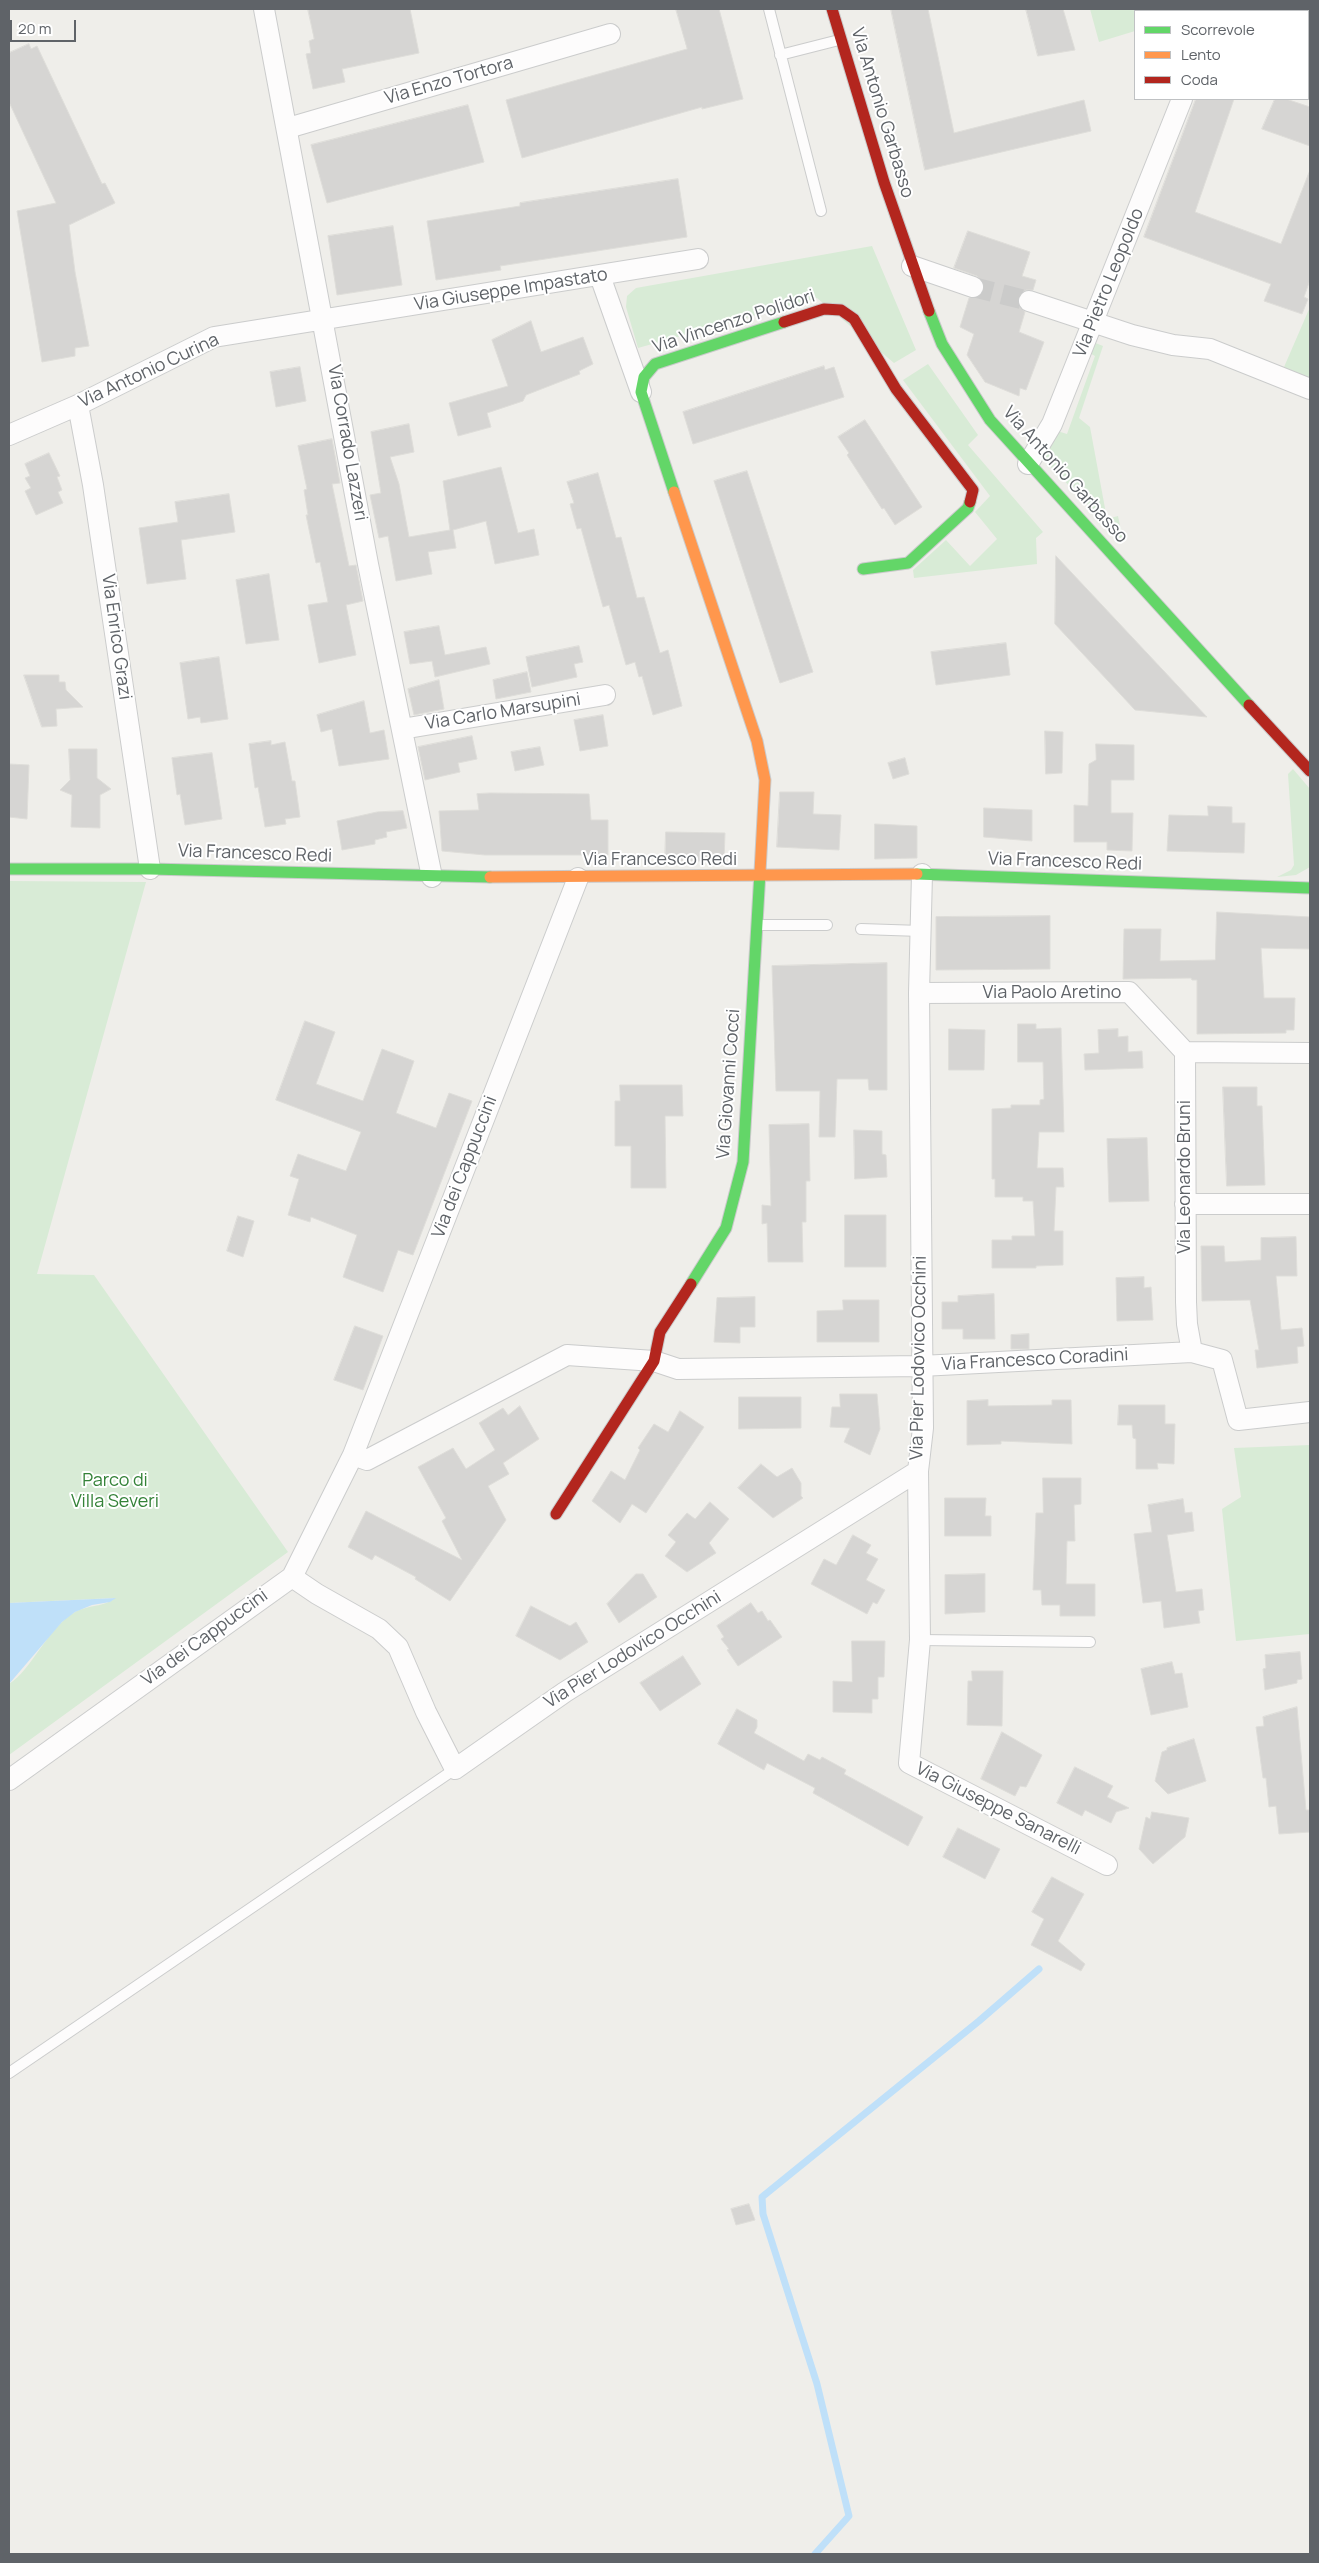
<!DOCTYPE html>
<style>
body{margin:0}
#map{position:relative;width:1319px;height:2563px;overflow:hidden;background:#efeeea;font-family:Manrope,sans-serif}
canvas{display:block}
.frame{position:absolute;inset:0;border:10px solid #5f6368;pointer-events:none}
.legend{position:absolute;left:1134px;top:10px;width:175px;height:90px;box-sizing:border-box;background:#fff;border:1px solid #bfc1c3;margin:0;padding:6px 9px;list-style:none;font-size:15px;color:#5f6368}
.legend li{display:flex;align-items:center;gap:10px;height:25px}
.legend b{width:25px;border:1px solid #bfc1c3}
.scale{position:absolute;left:10px;top:20px;width:66px;height:22px;box-sizing:border-box;border:2px solid #5f6368;border-top:0;padding-left:6px;font-size:15px;line-height:18px;white-space:nowrap;color:#5f6368;-webkit-text-stroke:4px #fff;paint-order:stroke}
</style>
<div id="map">
<canvas width="1319" height="2563"></canvas>
<div class="frame"></div>
<ul class="legend">
<li><b style="height:6px;background:#63d668"></b>Scorrevole</li>
<li><b style="height:6px;background:#ff974d"></b>Lento</li>
<li><b style="height:6px;background:#b3261e"></b>Coda</li>
</ul>
<div class="scale">20 m</div>
</div>
<script>
const g = document.querySelector('canvas').getContext('2d');
g.lineJoin = 'round';
function paint(path, color) {
  g.fillStyle = color;
  g.fill(path, 'evenodd');
}
function stroke(path, color, width, dash) {
  g.strokeStyle = color;
  g.lineWidth = width;
  g.lineCap = dash ? 'butt' : 'round';
  g.setLineDash(dash || []);
  g.stroke(path);
}
function drawText(font, color, halo, rows, align = 'center') {
  g.font = font + ' Manrope,sans-serif';
  g.lineWidth = 4;
  g.setLineDash([]);
  g.textBaseline = 'middle';
  g.strokeStyle = halo;
  g.fillStyle = color;
  for (const [text, x, y, turn = 0] of rows) {
    g.save();
    g.translate(x, y);
    g.rotate((+turn || 0) * Math.PI / 180);
    g.textAlign = isNaN(turn) ? turn : align;
    if (halo) g.strokeText(text, 0, 0);
    g.fillText(text, 0, 0);
    g.restore();
  }
}
const green = new Path2D(`
 M 1090,9 L 1164,9 L 1163,11 L 1135,11 L 1135,31 L 1099,42 Z
 M 872,246 L 916,350 L 894,363 L 817,298 L 638,348 L 626,307 L 627,296 L 636,288 Z
 M 1310,307 L 1310,385 L 1281,374 Z
 M 1088,340 L 1103,346 L 1079,418 L 1090,427 L 1107,519 L 1118,516 L 1123,541 L 1044,460 L 1044,453 L 1054,430 L 1067,434 L 1095,356 L 1084,350 Z
 M 928,364 L 978,435 L 968,445 L 1043,532 L 1036,538 L 1037,564 L 914,578 L 913,570 L 946,540 L 970,566 L 997,539 L 975,512 L 990,496 L 903,380 Z
 M 1293,769 L 1310,789 L 1310,867 L 1296,875 L 1277,877 L 1291,870 L 1294,865 L 1288,774 Z
 M 9,881 L 146,882 L 37,1274 L 94,1275 L 288,1552 L 9,1755 L 9,1684 C 32,1670 47,1628 75,1612 C 87,1605 105,1607 115,1598 L 9,1603 Z
 M 1310,1445 L 1310,1634 L 1236,1641 L 1222,1509 L 1241,1497 L 1234,1448 Z`);
const water = new Path2D(`
 M 116,1598 L 110,1602 L 92,1605 L 75,1612 L 62,1622 L 9,1684 L 9,1603 Z`);
const stream = new Path2D(`
 M 815,2554 L 849,2516 L 817,2384 L 763,2214 L 762,2197 L 979,2021 L 1039,1969`);
const building = new Path2D(`
 M 308,9 L 410,9 L 419,53 L 342,69 L 345,82 L 313,89 L 306,54 L 311,53 L 309,41 L 314,39 Z
 M 676,9 L 719,9 L 743,99 L 702,109 L 702,107 L 522,158 L 506,100 L 687,49 Z
 M 891,9 L 928,9 L 954,133 L 1084,100 L 1091,131 L 925,170 Z
 M 1026,9 L 1063,9 L 1075,50 L 1038,56 Z
 M 29,44 L 31,49 L 37,46 L 102,184 L 105,183 L 115,203 L 69,225 L 75,272 L 89,346 L 75,348 L 75,356 L 42,362 L 17,211 L 56,203 L 9,102 L 9,53 Z
 M 1196,99 L 1234,99 L 1195,212 L 1281,244 L 1310,170 L 1310,280 L 1304,297 L 1308,299 L 1302,314 L 1264,301 L 1271,284 L 1144,237 Z
 M 1275,99 L 1286,99 L 1310,107 L 1310,146 L 1262,129 Z
 M 468,105 L 484,162 L 327,203 L 311,145 Z
 M 678,179 L 687,237 L 500,266 L 501,270 L 436,280 L 427,221 L 520,206 L 520,203 Z
 M 393,226 L 402,285 L 337,295 L 328,236 Z
 M 968,231 L 1030,252 L 1022,276 L 1036,280 L 1033,290 L 1026,290 L 1018,297 L 1018,304 L 1025,312 L 1019,332 L 1044,342 L 1026,390 L 1020,388 L 1019,396 L 985,382 L 967,355 L 974,334 L 960,327 L 969,298 L 980,296 L 985,285 L 977,276 L 954,268 Z
 M 531,321 L 541,352 L 583,337 L 593,364 L 579,371 L 580,374 L 526,395 L 523,401 L 487,413 L 491,427 L 458,436 L 449,403 L 508,386 L 492,340 Z
 M 824,366 L 825,370 L 834,367 L 844,397 L 693,444 L 683,412 Z
 M 300,367 L 306,401 L 276,407 L 270,372 Z
 M 865,420 L 922,507 L 895,525 L 884,508 L 882,509 L 847,455 L 849,453 L 838,437 Z
 M 409,424 L 414,452 L 390,457 L 399,484 L 409,537 L 450,530 L 443,481 L 501,467 L 518,533 L 534,529 L 539,555 L 495,564 L 486,521 L 453,530 L 456,548 L 428,552 L 432,574 L 396,581 L 388,536 L 379,538 L 370,495 L 381,493 L 371,432 Z
 M 332,439 L 340,483 L 332,484 L 349,566 L 356,565 L 363,601 L 346,605 L 356,655 L 319,663 L 308,605 L 328,602 L 320,562 L 316,563 L 306,515 L 308,515 L 304,490 L 307,489 L 298,446 Z
 M 49,453 L 60,476 L 57,477 L 62,490 L 58,492 L 63,503 L 36,515 L 25,491 L 31,488 L 25,478 L 30,476 L 25,464 Z
 M 747,471 L 813,672 L 780,683 L 714,481 Z
 M 598,473 L 616,538 L 621,537 L 637,598 L 644,597 L 660,653 L 668,650 L 682,706 L 653,715 L 642,676 L 639,677 L 635,662 L 626,665 L 609,605 L 603,607 L 581,528 L 577,529 L 570,504 L 574,503 L 567,482 Z
 M 229,494 L 235,532 L 181,540 L 186,579 L 147,584 L 139,528 L 178,522 L 175,502 Z
 M 1056,556 L 1207,717 L 1135,710 L 1055,624 Z
 M 269,574 L 279,640 L 246,644 L 236,580 Z
 M 439,626 L 445,655 L 486,647 L 490,664 L 435,677 L 432,661 L 410,664 L 404,632 Z
 M 1006,643 L 1010,675 L 936,685 L 931,652 Z
 M 579,646 L 583,662 L 574,664 L 577,677 L 532,687 L 526,657 Z
 M 219,657 L 228,719 L 201,723 L 200,717 L 188,719 L 180,663 Z
 M 527,672 L 531,692 L 496,699 L 493,680 Z
 M 24,675 L 59,675 L 59,682 L 65,682 L 66,690 L 83,707 L 56,709 L 57,726 L 42,727 Z
 M 439,680 L 444,709 L 414,715 L 408,689 Z
 M 364,701 L 370,733 L 384,730 L 389,759 L 339,766 L 332,729 L 321,732 L 317,715 Z
 M 603,715 L 608,746 L 580,751 L 574,720 Z
 M 1045,731 L 1063,732 L 1062,773 L 1046,774 Z
 M 472,736 L 477,759 L 458,763 L 460,772 L 425,780 L 418,747 Z
 M 271,741 L 271,745 L 285,742 L 292,781 L 295,781 L 300,817 L 285,819 L 286,824 L 265,827 L 258,787 L 255,788 L 249,744 Z
 M 1096,744 L 1134,745 L 1134,780 L 1111,780 L 1111,813 L 1133,813 L 1132,851 L 1107,850 L 1107,842 L 1074,842 L 1074,805 L 1088,806 L 1089,764 L 1096,760 Z
 M 540,747 L 544,765 L 515,771 L 511,752 Z
 M 69,749 L 97,749 L 97,778 L 111,789 L 100,795 L 100,828 L 71,827 L 72,795 L 60,790 L 70,780 Z
 M 212,753 L 222,819 L 185,825 L 180,794 L 177,795 L 172,758 Z
 M 905,758 L 909,774 L 893,779 L 888,763 Z
 M 9,764 L 29,765 L 27,819 L 9,817 Z
 M 780,792 L 814,792 L 813,814 L 841,815 L 839,850 L 777,847 Z
 M 490,793 L 589,794 L 591,820 L 608,820 L 608,855 L 485,855 L 442,851 L 439,811 L 479,810 L 477,794 Z
 M 1208,806 L 1232,807 L 1232,823 L 1245,823 L 1244,853 L 1167,851 L 1169,815 L 1208,816 Z
 M 984,808 L 1032,810 L 1032,841 L 984,837 Z
 M 403,811 L 407,828 L 386,832 L 387,837 L 375,840 L 375,844 L 342,850 L 337,821 L 377,812 Z
 M 875,824 L 917,826 L 917,858 L 875,859 Z
 M 666,832 L 725,833 L 724,861 L 665,861 Z
 M 1217,912 L 1310,917 L 1310,949 L 1261,948 L 1264,998 L 1295,998 L 1294,1030 L 1286,1030 L 1286,1033 L 1197,1034 L 1197,980 L 1192,980 L 1191,978 L 1123,979 L 1124,929 L 1161,929 L 1160,961 L 1215,960 Z
 M 1050,916 L 1050,969 L 936,970 L 936,917 Z
 M 887,963 L 887,1090 L 869,1090 L 868,1079 L 837,1079 L 835,1137 L 819,1137 L 820,1091 L 776,1091 L 772,966 Z
 M 305,1021 L 335,1032 L 316,1084 L 363,1101 L 382,1049 L 414,1061 L 396,1113 L 436,1128 L 449,1093 L 472,1101 L 413,1255 L 398,1250 L 383,1292 L 343,1277 L 357,1235 L 311,1217 L 310,1222 L 288,1215 L 299,1179 L 290,1176 L 298,1154 L 346,1171 L 361,1132 L 276,1100 Z
 M 1018,1024 L 1036,1024 L 1036,1029 L 1061,1028 L 1064,1132 L 1039,1132 L 1037,1168 L 1063,1168 L 1064,1187 L 1056,1187 L 1054,1231 L 1063,1231 L 1063,1265 L 1036,1266 L 1036,1268 L 992,1268 L 992,1240 L 1012,1240 L 1012,1236 L 1035,1236 L 1033,1201 L 1023,1201 L 1023,1197 L 995,1197 L 995,1179 L 992,1179 L 992,1109 L 1011,1108 L 1011,1105 L 1040,1105 L 1040,1100 L 1044,1099 L 1043,1062 L 1018,1062 Z
 M 949,1029 L 985,1030 L 984,1070 L 949,1070 Z
 M 1118,1029 L 1118,1037 L 1128,1036 L 1128,1052 L 1142,1051 L 1143,1068 L 1085,1070 L 1084,1054 L 1099,1053 L 1098,1030 Z
 M 620,1085 L 682,1085 L 683,1116 L 665,1116 L 666,1188 L 631,1188 L 631,1146 L 615,1146 L 615,1101 L 620,1101 Z
 M 1223,1087 L 1257,1087 L 1257,1106 L 1262,1106 L 1265,1185 L 1227,1186 Z
 M 809,1124 L 810,1181 L 806,1181 L 806,1222 L 802,1222 L 803,1262 L 768,1262 L 767,1223 L 762,1224 L 762,1205 L 771,1206 L 769,1125 Z
 M 854,1130 L 882,1131 L 882,1154 L 886,1155 L 887,1177 L 855,1179 Z
 M 1147,1138 L 1149,1201 L 1109,1202 L 1107,1139 Z
 M 845,1215 L 886,1215 L 886,1267 L 845,1267 Z
 M 238,1216 L 254,1221 L 243,1257 L 227,1251 Z
 M 1296,1237 L 1297,1276 L 1276,1276 L 1281,1330 L 1302,1328 L 1304,1346 L 1297,1347 L 1298,1363 L 1257,1368 L 1255,1350 L 1259,1350 L 1250,1300 L 1202,1301 L 1201,1246 L 1224,1246 L 1225,1262 L 1261,1260 L 1261,1238 Z
 M 1144,1277 L 1144,1288 L 1151,1287 L 1153,1320 L 1117,1321 L 1116,1278 Z
 M 994,1294 L 995,1339 L 963,1339 L 963,1329 L 942,1329 L 942,1302 L 958,1302 L 958,1296 Z
 M 755,1297 L 755,1327 L 740,1327 L 740,1343 L 714,1342 L 717,1298 Z
 M 843,1300 L 879,1300 L 879,1342 L 817,1342 L 817,1311 L 843,1310 Z
 M 355,1326 L 383,1336 L 363,1390 L 334,1380 Z
 M 1029,1334 L 1029,1349 L 1011,1349 L 1011,1335 Z
 M 840,1394 L 877,1394 L 880,1429 L 870,1455 L 844,1442 L 850,1428 L 830,1427 L 832,1407 L 840,1407 Z
 M 739,1397 L 801,1397 L 801,1428 L 739,1429 Z
 M 988,1400 L 988,1406 L 1052,1405 L 1052,1400 L 1071,1400 L 1072,1444 L 1001,1441 L 1001,1444 L 967,1445 L 967,1401 Z
 M 1119,1405 L 1165,1405 L 1165,1424 L 1175,1424 L 1174,1464 L 1157,1463 L 1158,1469 L 1136,1469 L 1136,1439 L 1133,1438 L 1132,1425 L 1118,1425 Z
 M 520,1406 L 539,1439 L 503,1463 L 509,1474 L 488,1486 L 506,1520 L 450,1601 L 415,1579 L 416,1577 L 375,1555 L 372,1560 L 348,1547 L 366,1511 L 462,1560 L 442,1521 L 446,1518 L 418,1467 L 453,1448 L 466,1469 L 495,1450 L 479,1423 L 503,1408 L 508,1415 Z
 M 680,1411 L 704,1427 L 646,1513 L 632,1504 L 620,1523 L 592,1501 L 611,1471 L 625,1480 L 640,1450 L 638,1448 L 654,1424 L 668,1432 Z
 M 761,1464 L 777,1477 L 792,1468 L 801,1483 L 801,1496 L 803,1498 L 773,1518 L 738,1488 Z
 M 1043,1478 L 1081,1478 L 1081,1504 L 1074,1505 L 1075,1541 L 1067,1541 L 1066,1584 L 1095,1584 L 1095,1616 L 1060,1616 L 1060,1605 L 1042,1605 L 1041,1590 L 1033,1590 L 1036,1513 L 1043,1513 Z
 M 945,1498 L 986,1498 L 985,1516 L 991,1516 L 991,1536 L 945,1536 Z
 M 1183,1499 L 1185,1513 L 1192,1512 L 1194,1531 L 1167,1535 L 1176,1592 L 1202,1589 L 1204,1610 L 1198,1611 L 1200,1623 L 1164,1628 L 1161,1601 L 1143,1603 L 1134,1534 L 1152,1532 L 1148,1505 Z
 M 710,1502 L 729,1519 L 709,1543 L 716,1553 L 687,1572 L 665,1556 L 676,1542 L 668,1535 L 687,1513 L 695,1519 Z
 M 853,1535 L 871,1545 L 866,1553 L 878,1559 L 866,1580 L 885,1590 L 877,1604 L 873,1602 L 867,1614 L 811,1584 L 824,1559 L 836,1565 Z
 M 636,1574 L 643,1574 L 657,1597 L 619,1623 L 607,1604 Z
 M 985,1574 L 985,1612 L 945,1614 L 945,1575 Z
 M 751,1603 L 758,1613 L 762,1611 L 768,1621 L 770,1620 L 782,1637 L 738,1666 L 727,1650 L 729,1649 L 721,1639 L 724,1637 L 717,1626 Z
 M 531,1606 L 570,1626 L 576,1622 L 588,1642 L 560,1660 L 516,1636 Z
 M 852,1641 L 885,1641 L 884,1677 L 878,1677 L 878,1699 L 872,1699 L 872,1713 L 833,1712 L 833,1681 L 852,1682 Z
 M 1300,1652 L 1302,1679 L 1297,1680 L 1297,1683 L 1265,1690 L 1263,1669 L 1266,1668 L 1265,1655 Z
 M 683,1656 L 701,1684 L 660,1711 L 640,1683 Z
 M 1172,1662 L 1175,1674 L 1182,1673 L 1188,1707 L 1151,1715 L 1141,1669 Z
 M 972,1671 L 1003,1671 L 1002,1726 L 967,1725 L 968,1681 L 972,1681 Z
 M 1297,1707 L 1306,1810 L 1310,1810 L 1310,1832 L 1279,1834 L 1276,1806 L 1269,1807 L 1266,1778 L 1263,1778 L 1256,1727 L 1264,1726 L 1263,1717 Z
 M 737,1709 L 757,1720 L 757,1727 L 754,1733 L 804,1761 L 808,1754 L 820,1760 L 822,1757 L 846,1770 L 844,1774 L 923,1817 L 908,1846 L 813,1793 L 815,1788 L 767,1763 L 764,1770 L 718,1744 Z
 M 1002,1732 L 1042,1755 L 1026,1787 L 1020,1786 L 1015,1796 L 981,1779 Z
 M 1194,1739 L 1206,1781 L 1168,1794 L 1155,1781 L 1162,1752 L 1167,1750 L 1167,1748 Z
 M 1075,1767 L 1113,1786 L 1107,1797 L 1129,1808 L 1116,1812 L 1111,1823 L 1085,1810 L 1082,1816 L 1057,1803 Z
 M 1152,1812 L 1189,1818 L 1185,1837 L 1153,1864 L 1139,1849 L 1146,1817 L 1150,1819 Z
 M 958,1828 L 1000,1849 L 985,1879 L 943,1857 Z
 M 1052,1877 L 1084,1894 L 1058,1941 L 1085,1964 L 1081,1971 L 1031,1945 L 1044,1919 L 1032,1912 Z
 M 749,2204 L 755,2220 L 736,2225 L 731,2209 Z`);
const streetTunnel = new Path2D(`
 M 973,287 L 1029,301`);
const lane = new Path2D(`
 M 769,9 L 821,211
 M 780,55 L 839,40
 M 758,925 L 827,925
 M 861,929 L 921,931
 M 920,1640 L 1090,1642
 M 9,2073 L 455,1769`);
const street = new Path2D(`
 M 264,9 L 368,564 L 432,877
 M 1217,11 L 1218,9
 M 288,128 L 610,34
 M 912,266 L 973,287
 M 600,276 L 641,392
 M 1029,301 L 1132,335 L 1173,345 L 1210,349 L 1310,389
 M 78,405 L 93,485 L 150,869
 M 9,435 L 78,405 L 214,337 L 698,259
 M 1028,464 L 1052,424 L 1182,99
 M 402,729 L 605,695
 M 919,993 L 1129,992 L 1185,1052 L 1310,1053
 M 1185,1052 L 1186,1302 L 1187,1324 L 1192,1352
 M 1185,1204 L 1310,1204
 M 353,1455 L 367,1460 L 567,1355 L 654,1361 L 678,1369 L 921,1366 L 1192,1352 L 1222,1360 L 1238,1420 L 1310,1412
 M 918,1471 L 920,1640 L 909,1763 L 1107,1865
 M 292,1577 L 317,1594 L 379,1629 L 398,1647 L 426,1712 L 455,1769 L 565,1692 L 918,1471 L 923,1428 L 919,993 L 922,874
 M 9,1780 L 292,1577 L 353,1455 L 578,878`);
const fast = new Path2D(`
 M 929,311 L 942,344 L 990,420 L 1249,705
 M 674,492 L 641,392 L 644,377 L 655,364 L 784,322
 M 863,569 L 908,563 L 968,508 L 970,502
 M 9,869 L 150,869 L 490,877
 M 917,874 L 1310,888
 M 691,1284 L 726,1228 L 743,1162 L 760,872`);
const slow = new Path2D(`
 M 674,492 L 757,741 L 765,780 L 760,872
 M 490,877 L 917,874`);
const jam = new Path2D(`
 M 832,9 L 884,182 L 929,311
 M 784,322 L 824,309 L 841,310 L 854,319 L 896,389 L 973,490 L 970,502
 M 1249,705 L 1310,771
 M 556,1514 L 654,1361 L 660,1332 L 691,1284`);
const streetNames = [
 ["Via Enzo Tortora",449,81,-16],
 ["Via Antonio Garbasso",882,113,73],
 ["Via Pietro Leopoldo",1109,283,-68],
 ["Via Giuseppe Impastato",511,290,-9],
 ["Via Vincenzo Polidori",734,322,-18],
 ["Via Antonio Curina",149,371,-25],
 ["Via Corrado Lazzeri",347,443,80],
 ["Via Antonio Garbasso",1065,475,48],
 ["Via Enrico Grazi",116,637,82],
 ["Via Carlo Marsupini",503,712,-9],
 ["Via Francesco Redi",255,854,2],
 ["Via Francesco Redi",660,860],
 ["Via Francesco Redi",1065,862,2],
 ["Via Paolo Aretino",1052,993],
 ["Via Giovanni Cocci",729,1084,-86],
 ["Via dei Cappuccini",465,1167,-69],
 ["Via Leonardo Bruni",1185,1177,-90],
 ["Via Pier Lodovico Occhini",919,1358,-89],
 ["Via Francesco Coradini",1035,1360,-3],
 ["Via dei Cappuccini",205,1638,-36],
 ["Via Pier Lodovico Occhini",633,1650,-32],
 ["Via Giuseppe Sanarelli",998,1809,27]
];
const parkNames = [
 ["Parco di",115,1481],
 ["Villa Severi",115,1502]
];
paint(green, '#d8ebd6');
paint(water, '#bfe0f9');
stroke(stream, '#bfe0f9', 7);
paint(building, '#d6d5d3');
stroke(building, '#deddd9', 1);
stroke(streetTunnel, '#cbcbca', 20, [20, 10]);
stroke(lane, '#cbcccc', 12);
stroke(street, '#cbcccc', 22);
stroke(fast, '#cacacb', 13);
stroke(slow, '#cacacb', 13);
stroke(jam, '#cacacb', 13);
stroke(lane, '#fdfcfc', 10);
stroke(street, '#fdfcfc', 20);
stroke(fast, '#63d668', 11);
stroke(slow, '#ff974d', 11);
stroke(jam, '#b3261e', 11);
drawText('18px', '#5f6368', '#fff', streetNames);
drawText('18px', '#348238', '#fff', parkNames);
</script>
